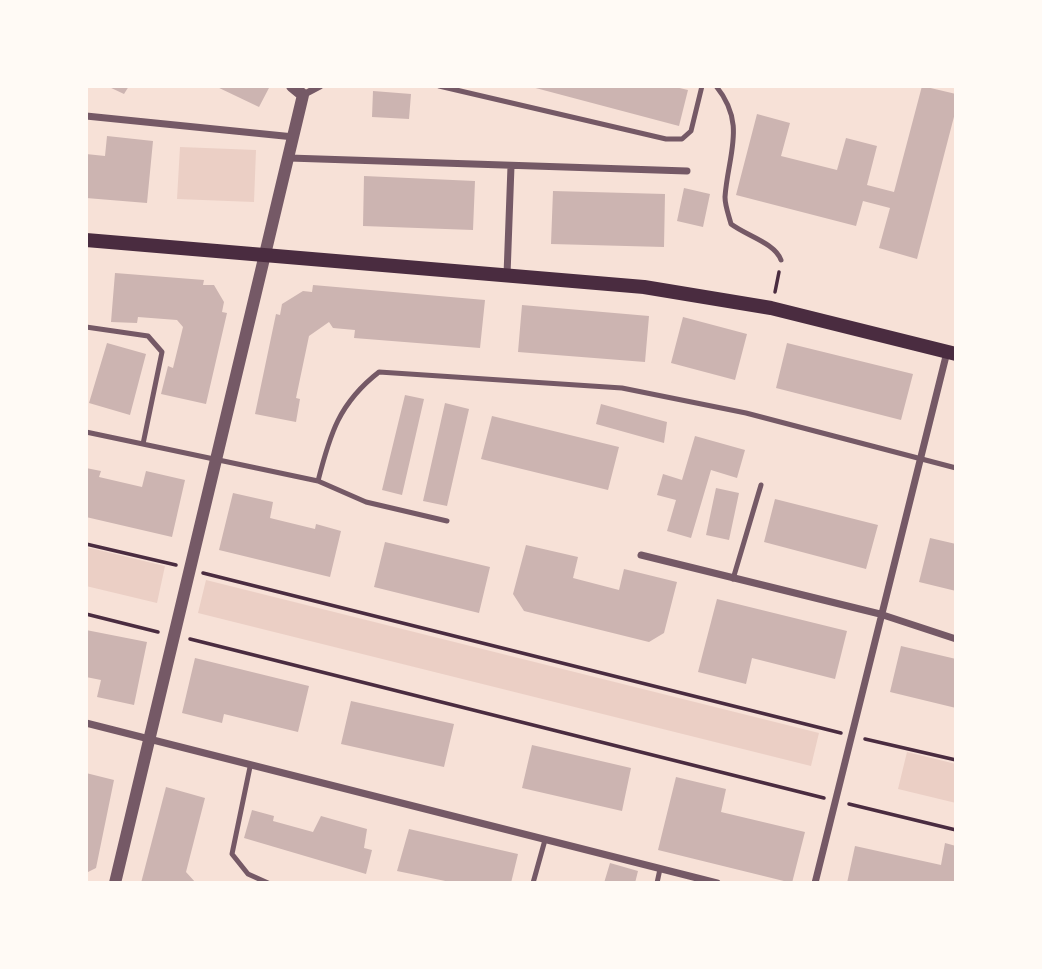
<!DOCTYPE html>
<style>
body{margin:0}
#map{position:relative;width:1042px;height:969px;overflow:hidden;background:#f7e1d7;font-family:Lato,sans-serif}
canvas{display:block}
.frame{position:absolute;inset:0;border:88px solid #fffaf5;pointer-events:none}
</style>
<div id="map">
<canvas width="1042" height="969"></canvas>
<div class="frame"></div>
</div>
<script>
const g = document.querySelector('canvas').getContext('2d');
g.lineJoin = 'round';
function paint(path, color) {
  g.fillStyle = color;
  g.fill(path, 'evenodd');
}
function stroke(path, color, width, dash) {
  g.strokeStyle = color;
  g.lineWidth = width;
  g.lineCap = dash ? 'butt' : 'round';
  g.setLineDash(dash || []);
  g.stroke(path);
}
const green = new Path2D(`
 M 180,147 L 256,150 L 254,202 L 177,199 Z
 M 86,547 L 165,566 L 157,603 L 86,586 Z
 M 206,580 L 819,733 L 811,766 L 198,613 Z
 M 907,752 L 956,764 L 956,803 L 898,789 Z`);
const building = new Path2D(`
 M 107,86 L 129,86 L 124,94 Z
 M 215,86 L 270,86 L 259,107 Z
 M 528,86 L 671,86 L 688,90 L 679,126 Z
 M 922,86 L 956,94 L 956,109 L 917,259 L 879,248 L 890,208 L 863,201 L 856,226 L 736,195 L 757,114 L 790,123 L 781,156 L 837,170 L 846,138 L 877,146 L 867,185 L 894,192 Z
 M 373,91 L 411,94 L 409,119 L 372,117 Z
 M 107,136 L 153,141 L 147,203 L 86,198 L 86,154 L 105,156 Z
 M 364,176 L 475,181 L 473,230 L 363,226 Z
 M 684,188 L 710,194 L 703,227 L 677,221 Z
 M 553,191 L 665,194 L 664,247 L 551,244 Z
 M 115,273 L 204,280 L 203,285 L 214,285 L 224,302 L 222,312 L 227,313 L 206,404 L 161,394 L 168,366 L 173,368 L 183,327 L 177,320 L 138,317 L 137,323 L 111,322 Z
 M 313,285 L 485,300 L 480,348 L 354,338 L 355,330 L 333,328 L 329,322 L 309,336 L 296,398 L 300,399 L 296,422 L 255,414 L 276,314 L 280,315 L 282,304 L 303,291 L 312,292 Z
 M 522,305 L 649,316 L 645,362 L 518,352 Z
 M 683,317 L 747,334 L 735,380 L 671,363 Z
 M 107,343 L 146,354 L 130,415 L 89,403 Z
 M 787,343 L 913,374 L 901,420 L 776,388 Z
 M 405,395 L 424,399 L 402,495 L 382,490 Z
 M 445,403 L 469,409 L 447,506 L 423,501 Z
 M 601,404 L 667,422 L 664,443 L 596,424 Z
 M 492,416 L 619,447 L 608,490 L 481,459 Z
 M 695,436 L 745,450 L 737,478 L 711,470 L 691,538 L 667,531 L 676,500 L 657,495 L 663,474 L 682,480 Z
 M 86,468 L 101,471 L 99,477 L 142,487 L 146,471 L 185,480 L 172,537 L 86,517 Z
 M 716,488 L 739,493 L 729,540 L 706,535 Z
 M 233,493 L 273,502 L 270,518 L 315,529 L 316,524 L 341,531 L 330,577 L 219,550 Z
 M 775,499 L 878,525 L 866,569 L 764,542 Z
 M 930,538 L 956,544 L 956,591 L 919,582 Z
 M 385,542 L 490,567 L 479,613 L 374,587 Z
 M 526,545 L 578,557 L 573,578 L 619,590 L 624,569 L 677,582 L 664,633 L 649,642 L 524,611 L 513,594 Z
 M 717,599 L 847,631 L 835,679 L 752,658 L 746,684 L 698,672 Z
 M 86,630 L 147,642 L 134,705 L 97,697 L 101,680 L 86,677 Z
 M 901,646 L 956,659 L 956,708 L 890,692 Z
 M 195,658 L 309,686 L 298,732 L 224,714 L 222,723 L 182,713 Z
 M 351,701 L 454,724 L 444,767 L 341,744 Z
 M 532,745 L 631,768 L 622,811 L 522,788 Z
 M 86,773 L 114,780 L 96,868 L 86,873 Z
 M 676,777 L 726,789 L 721,812 L 805,832 L 792,883 L 658,850 Z
 M 166,787 L 205,798 L 186,872 L 196,883 L 141,883 Z
 M 252,810 L 274,816 L 273,821 L 313,832 L 321,816 L 367,829 L 364,848 L 372,850 L 366,874 L 244,838 Z
 M 409,829 L 518,854 L 511,883 L 455,883 L 397,871 Z
 M 945,843 L 956,846 L 956,883 L 847,883 L 855,846 L 941,865 Z
 M 610,863 L 638,871 L 635,883 L 604,883 Z`);
const path = new Path2D(`
 M 775,292 L 779,272
 M 86,544 L 176,565
 M 203,573 L 841,733
 M 86,614 L 158,632
 M 190,639 L 824,798
 M 865,739 L 956,760
 M 849,804 L 956,830`);
const service = new Path2D(`
 M 439,86 L 666,139 L 682,139 L 691,131 L 702,86
 M 716,86 C 747,124 728,154 725,197 C 725,206 729,216 731,224 C 747,236 775,243 781,260
 M 86,327 L 148,336 L 162,352 L 143,444
 M 86,432 L 318,481 C 330,434 339,403 379,372 L 622,388 L 746,413 L 956,468
 M 318,481 L 366,502 L 447,521
 M 733,579 L 761,485
 M 250,767 L 232,854 L 248,874 L 268,883
 M 533,883 L 545,840
 M 657,883 L 660,869`);
const minor = new Path2D(`
 M 303,95 L 320,86
 M 86,116 L 294,137
 M 289,158 L 687,171
 M 507,275 L 511,166
 M 641,555 L 880,614 L 956,639
 M 86,723 L 717,883
 M 815,883 L 947,352`);
const tertiary = new Path2D(`
 M 115,883 L 303,95 L 292,86`);
const secondary = new Path2D(`
 M 86,240 L 644,287 L 771,308 L 956,354`);
paint(green, '#ebcfc5');
paint(building, '#ccb4b1');
stroke(path, '#4a2c40', 3.5);
stroke(service, '#755966', 5);
stroke(minor, '#755966', 7);
stroke(tertiary, '#755966', 12);
stroke(secondary, '#4a2c40', 14);
</script>
